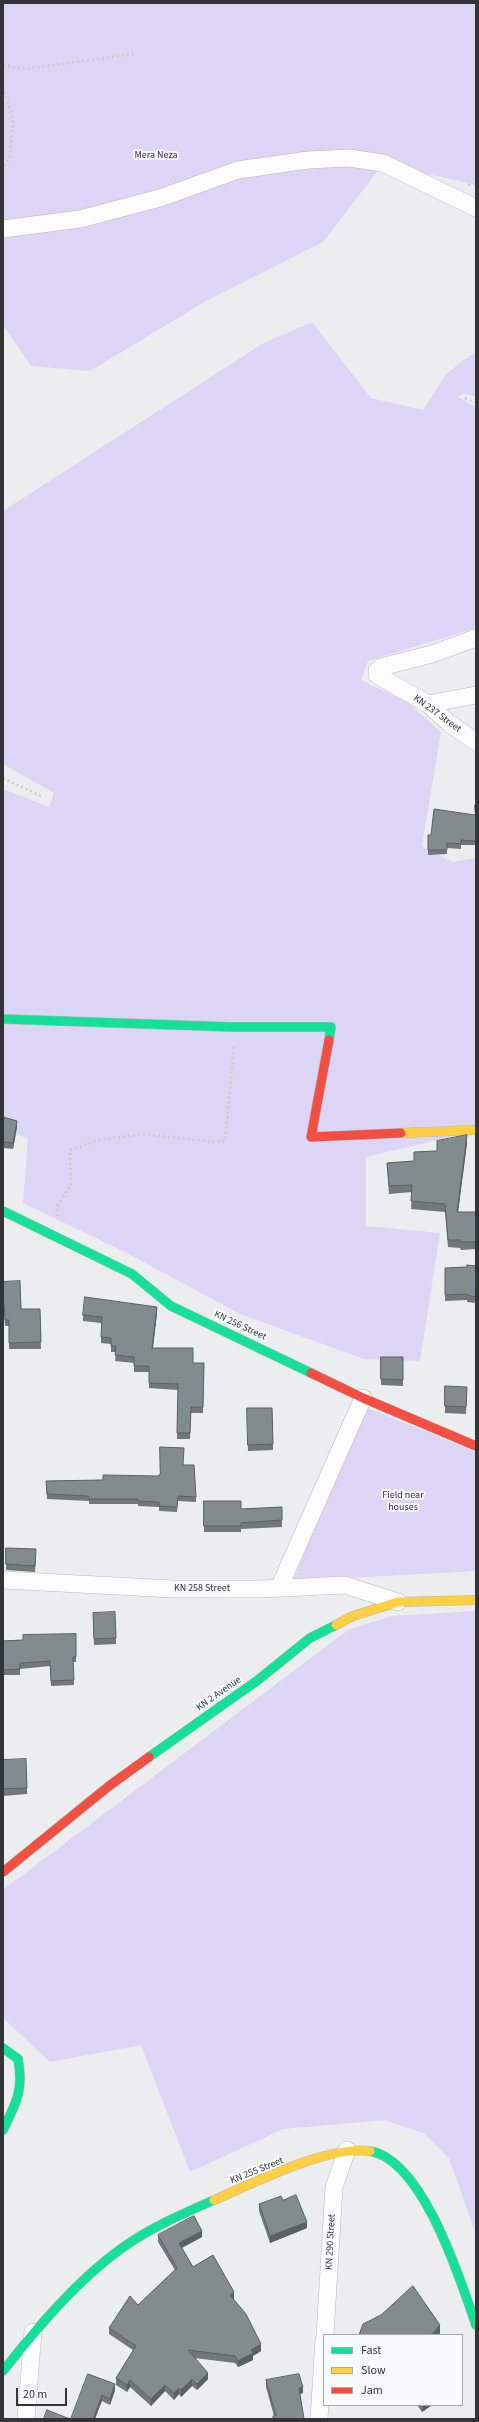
<!DOCTYPE html>
<style>
body{margin:0}
#map{position:relative;width:479px;height:2422px;overflow:hidden;background:#ebedef;font-family:"Source Sans 3",sans-serif}
canvas{display:block}
.frame{position:absolute;inset:0;border:4px solid #323435;pointer-events:none}
.legend{position:absolute;left:323px;top:2334px;width:140px;height:72px;box-sizing:border-box;background:#f7fbfe;border:1px solid #a8abae;margin:0;padding:5px 7px;list-style:none;font-size:12px;color:#323435}
.legend li{display:flex;align-items:center;gap:8px;height:20px}
.legend b{width:20px;border:1px solid #a8abae}
.scale{position:absolute;left:16px;top:2388px;width:51px;height:18px;box-sizing:border-box;border:2px solid #323435;border-top:0;padding-left:5px;font-size:12px;line-height:14px;white-space:nowrap;color:#323435;-webkit-text-stroke:3px #f7fbfe;paint-order:stroke}
</style>
<div id="map">
<canvas width="479" height="2422"></canvas>
<div class="frame"></div>
<ul class="legend">
<li><b style="height:5px;background:#16e098"></b>Fast</li>
<li><b style="height:5px;background:#ffcf43"></b>Slow</li>
<li><b style="height:5px;background:#f24e42"></b>Jam</li>
</ul>
<div class="scale">20 m</div>
</div>
<script>
const g = document.querySelector('canvas').getContext('2d');
g.lineJoin = 'round';
function paint(path, color) {
  g.fillStyle = color;
  g.fill(path, 'evenodd');
}
function stroke(path, color, width, dash) {
  g.strokeStyle = color;
  g.lineWidth = width;
  g.lineCap = dash ? 'butt' : 'round';
  g.setLineDash(dash || []);
  g.stroke(path);
}
function drawText(font, color, halo, rows, align = 'center') {
  g.font = font + ' "Source Sans 3",sans-serif';
  g.lineWidth = 4;
  g.setLineDash([]);
  g.textBaseline = 'middle';
  g.strokeStyle = halo;
  g.fillStyle = color;
  for (const [text, x, y, turn = 0] of rows) {
    g.save();
    g.translate(x, y);
    g.rotate((+turn || 0) * Math.PI / 180);
    g.textAlign = isNaN(turn) ? turn : align;
    if (halo) g.strokeText(text, 0, 0);
    g.fillText(text, 0, 0);
    g.restore();
  }
}
const green = new Path2D(`
 M 3,3 L 476,3 L 476,180 L 472,184 L 383,164 L 323,242 L 206,301 L 90,371 L 31,366 L 3,325 Z
 M 312,322 L 371,398 L 423,410 L 446,374 L 476,351 L 476,397 L 463,393 L 458,397 L 476,407 L 476,628 L 368,661 L 361,680 L 407,702 L 441,732 L 422,846 L 452,862 L 476,858 L 476,1131 L 366,1157 L 366,1226 L 440,1233 L 420,1361 L 364,1359 L 240,1314 L 125,1252 L 23,1203 L 28,1139 L 3,1128 L 3,789 L 49,807 L 54,793 L 3,764 L 3,511 L 262,344 Z
 M 363,1406 L 476,1452 L 476,1571 L 293,1581 Z
 M 476,1611 L 476,2234 L 449,2158 L 423,2133 L 385,2120 L 283,2129 L 190,2172 L 141,2045 L 50,2062 L 3,2018 L 3,1890 L 348,1630 L 392,1616 Z`);
const path = new Path2D(`
 M 3,65 L 25,69 L 134,54
 M 3,87 L 13,120 L 10,156 L 3,169
 M 468,185 L 476,184
 M 465,398 L 476,403
 M 3,778 L 43,797
 M 57,1216 L 58,1205 L 71,1185 L 70,1150 L 99,1140 L 143,1134 L 215,1142 L 225,1141 L 234,1046`);
const street = new Path2D(`
 M 3,229 L 80,219 L 160,198 L 238,170 L 308,160 L 349,158 L 383,163 L 476,208
 M 476,638 L 432,654 L 381,667 L 377,671 L 377,675 L 428,704 L 449,723 L 476,742
 M 428,704 L 476,695
 M 3,1580 L 173,1589 L 262,1589 L 345,1585 L 398,1602
 M 279,1588 L 363,1398
 M 325,2335 L 334,2187 L 347,2150
 M 26,2419 L 33,2332
 M 319,2419 L 324,2340`);
const fast = new Path2D(`
 M 3,1019 L 232,1027 L 331,1027 L 329,1040
 M 3,1211 L 132,1274 L 171,1306 L 311,1373
 M 149,1757 L 258,1680 L 310,1638 L 336,1625
 M 3,2048 L 18,2059 C 24,2090 16,2103 3,2130
 M 370,2151 C 423,2160 460,2279 476,2325
 M 3,2371 C 38,2327 76,2281 122,2248 C 150,2228 182,2214 214,2200`);
const slow = new Path2D(`
 M 401,1133 L 476,1130
 M 336,1625 L 353,1616 L 398,1602 L 476,1600
 M 214,2200 C 254,2183 328,2145 370,2151`);
const jam = new Path2D(`
 M 329,1040 L 311,1137 L 401,1133
 M 311,1373 L 363,1398 L 476,1446
 M 3,1872 L 109,1786 L 149,1757`);
const wall = new Path2D(`
 M 476,805 L 476,845 L 461,845 L 461,849 L 447,848 L 447,854 L 428,855 L 428,835 L 431,835 L 475,815 Z
 M 3,1117 L 17,1127 L 13,1149 L 3,1148 Z
 M 467,1143 L 458,1212 L 476,1212 L 476,1249 L 461,1250 L 460,1248 L 448,1247 L 445,1212 L 411,1209 L 412,1192 L 389,1194 L 387,1163 L 414,1161 L 414,1152 L 437,1151 Z
 M 467,1265 L 476,1266 L 476,1303 L 467,1302 L 467,1300 L 445,1301 L 445,1268 L 467,1267 Z
 M 3,1282 L 21,1309 L 40,1309 L 41,1349 L 9,1349 L 9,1326 L 5,1326 L 4,1309 L 3,1309 Z
 M 157,1313 L 153,1348 L 193,1363 L 204,1363 L 203,1413 L 191,1413 L 190,1439 L 177,1439 L 178,1390 L 149,1388 L 149,1372 L 134,1372 L 134,1363 L 115,1361 L 116,1352 L 111,1352 L 111,1344 L 101,1343 L 101,1323 L 83,1321 L 83,1315 Z
 M 381,1357 L 403,1357 L 403,1386 L 381,1385 Z
 M 467,1387 L 466,1414 L 445,1413 L 445,1406 Z
 M 247,1408 L 272,1408 L 273,1450 L 248,1451 Z
 M 183,1465 L 196,1497 L 196,1502 L 178,1501 L 177,1512 L 159,1511 L 159,1507 L 138,1506 L 138,1504 L 89,1504 L 89,1501 L 47,1499 L 46,1481 L 103,1480 L 158,1476 L 160,1474 Z
 M 204,1501 L 241,1509 L 282,1507 L 282,1527 L 241,1529 L 241,1532 L 204,1532 Z
 M 36,1555 L 35,1572 L 6,1570 L 6,1564 Z
 M 93,1619 L 116,1638 L 116,1644 L 94,1645 Z
 M 76,1634 L 76,1662 L 73,1662 L 74,1685 L 51,1686 L 50,1666 L 20,1669 L 20,1675 L 3,1675 L 3,1641 L 23,1640 L 23,1635 Z
 M 3,1760 L 27,1788 L 27,1794 L 3,1796 Z
 M 283,2200 L 307,2228 L 270,2243 L 259,2211 L 259,2204 Z
 M 158,2235 L 202,2237 L 182,2248 L 193,2267 L 234,2299 L 233,2299 L 261,2351 L 253,2356 L 253,2360 L 238,2367 L 235,2363 L 194,2358 L 208,2379 L 197,2390 L 192,2386 L 181,2397 L 179,2394 L 174,2400 L 165,2391 L 151,2406 L 130,2387 L 127,2392 L 116,2385 L 116,2378 L 133,2350 L 109,2334 L 109,2328 L 138,2305 L 175,2270 L 158,2242 Z
 M 88,2374 L 115,2390 L 110,2405 L 102,2401 Z
 M 266,2380 L 303,2393 L 300,2394 L 304,2419 L 273,2419 L 273,2416 L 274,2416 L 266,2387 Z
 M 417,2405 L 432,2405 L 422,2412 Z`);
const shadedWall = new Path2D(`
 M 17,1121 L 17,1127 L 13,1149 L 13,1143 Z
 M 467,1135 L 467,1143 L 457,1220 L 457,1212 Z
 M 157,1307 L 157,1313 L 152,1354 L 152,1348 Z
 M 307,2222 L 307,2228 L 270,2243 L 270,2236 Z
 M 202,2231 L 202,2237 L 179,2249 L 179,2243 Z
 M 234,2292 L 234,2299 L 230,2301 L 230,2295 Z
 M 440,2325 L 440,2333 L 439,2335 L 431,2335 Z
 M 261,2344 L 261,2351 L 253,2356 L 253,2360 L 238,2367 L 238,2361 L 251,2350 Z
 M 208,2373 L 208,2379 L 197,2390 L 197,2384 Z
 M 192,2379 L 192,2386 L 181,2397 L 181,2390 Z
 M 130,2380 L 130,2387 L 127,2392 L 127,2385 Z
 M 115,2384 L 115,2390 L 110,2405 L 110,2399 Z
 M 165,2385 L 165,2391 L 151,2406 L 151,2399 Z
 M 303,2387 L 303,2393 L 299,2394 L 299,2388 Z
 M 179,2388 L 179,2394 L 174,2400 L 174,2393 Z
 M 102,2395 L 102,2401 L 95,2419 L 93,2419 Z
 M 423,2405 L 432,2405 L 422,2412 L 422,2406 Z`);
const building = new Path2D(`
 M 475,805 L 476,805 L 476,841 L 461,840 L 461,844 L 447,843 L 447,850 L 428,850 L 428,835 L 431,835 L 434,809 L 475,815 Z
 M 3,1117 L 17,1121 L 13,1143 L 3,1142 Z
 M 467,1135 L 457,1212 L 476,1212 L 476,1242 L 461,1242 L 460,1240 L 448,1240 L 445,1204 L 411,1201 L 412,1185 L 389,1186 L 387,1163 L 414,1161 L 414,1152 L 437,1151 L 437,1141 Z
 M 467,1265 L 476,1266 L 476,1297 L 467,1295 L 467,1294 L 445,1295 L 445,1268 L 467,1267 Z
 M 20,1281 L 21,1309 L 40,1309 L 41,1342 L 9,1343 L 9,1320 L 5,1320 L 4,1303 L 3,1303 L 3,1282 Z
 M 85,1297 L 157,1307 L 152,1348 L 193,1348 L 193,1363 L 204,1363 L 203,1407 L 191,1407 L 190,1433 L 177,1433 L 178,1384 L 149,1383 L 149,1366 L 134,1366 L 134,1357 L 115,1355 L 116,1346 L 111,1346 L 111,1338 L 101,1337 L 102,1317 L 83,1315 Z
 M 381,1357 L 403,1357 L 403,1380 L 381,1379 Z
 M 445,1386 L 467,1387 L 466,1407 L 445,1406 Z
 M 247,1408 L 272,1408 L 273,1444 L 248,1445 Z
 M 160,1447 L 184,1448 L 183,1465 L 194,1465 L 196,1497 L 178,1496 L 177,1507 L 159,1506 L 159,1502 L 138,1501 L 138,1499 L 89,1499 L 89,1496 L 47,1494 L 46,1481 L 103,1480 L 103,1475 L 158,1476 L 160,1474 Z
 M 204,1501 L 241,1501 L 241,1509 L 282,1507 L 282,1520 L 241,1523 L 241,1526 L 204,1526 Z
 M 6,1548 L 36,1549 L 35,1566 L 6,1564 Z
 M 115,1612 L 116,1638 L 94,1639 L 93,1613 Z
 M 76,1634 L 76,1657 L 73,1657 L 74,1680 L 51,1681 L 50,1661 L 20,1663 L 20,1669 L 3,1670 L 3,1641 L 23,1640 L 23,1635 Z
 M 26,1759 L 27,1788 L 3,1789 L 3,1760 Z
 M 296,2195 L 307,2222 L 270,2236 L 259,2204 L 281,2196 L 283,2200 Z
 M 194,2216 L 202,2231 L 179,2243 L 193,2267 L 213,2255 L 234,2292 L 230,2295 L 246,2314 L 261,2344 L 251,2350 L 253,2353 L 238,2361 L 235,2356 L 188,2350 L 208,2373 L 197,2384 L 192,2379 L 181,2390 L 179,2388 L 174,2393 L 165,2385 L 151,2399 L 130,2380 L 127,2385 L 116,2378 L 136,2346 L 109,2328 L 130,2296 L 138,2305 L 177,2268 L 158,2235 Z
 M 413,2286 L 440,2325 L 431,2335 L 359,2335 L 363,2324 L 381,2315 Z
 M 88,2374 L 115,2384 L 110,2399 L 102,2395 L 93,2419 L 71,2419 Z
 M 299,2374 L 303,2387 L 299,2388 L 304,2419 L 273,2419 L 273,2416 L 276,2416 L 266,2380 Z
 M 47,2410 L 70,2419 L 44,2419 Z`);
const parkNames = [
 ["Mera Neza",156,156],
 ["Field near",403,1496],
 ["houses",403,1508]
];
const streetNames = [
 ["KN 237 Street",437,714,36],
 ["KN 256 Street",240,1326,25],
 ["KN 258 Street",202,1589],
 ["KN 2 Avenue",219,1694,-35],
 ["KN 255 Street",257,2171,-22],
 ["KN 290 Street",331,2242,-87]
];
paint(green, '#dcd5f5');
stroke(street, '#b7b9ba', 18);
stroke(fast, '#b7b9ba', 10);
stroke(slow, '#b7b9ba', 10);
stroke(jam, '#b7b9ba', 10);
stroke(path, '#ccc', 2.5, [2, 3]);
stroke(street, '#fcfcfd', 17);
stroke(fast, '#16e098', 9);
stroke(slow, '#ffcf43', 9);
stroke(jam, '#f24e42', 9);
paint(wall, '#707879');
paint(shadedWall, '#5b6163');
paint(building, '#828b8d');
stroke(building, '#5b6163', 1);
drawText('10px', '#45217e', '#f7fbfe', parkNames);
drawText('10px', '#323435', '#f7fbfe', streetNames);
</script>
